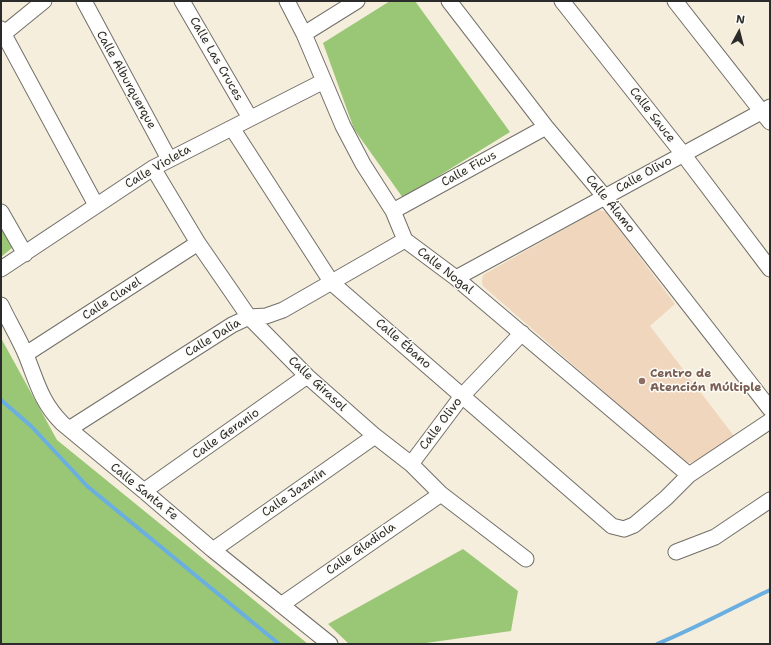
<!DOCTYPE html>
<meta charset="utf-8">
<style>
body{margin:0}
#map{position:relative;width:771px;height:645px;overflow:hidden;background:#f6eedc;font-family:"Shantell Sans",sans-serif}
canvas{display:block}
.frame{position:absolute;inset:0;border:2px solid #2b2b2b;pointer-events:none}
.north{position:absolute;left:719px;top:12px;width:40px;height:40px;-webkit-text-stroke:3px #fdfcf7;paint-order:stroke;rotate:7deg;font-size:11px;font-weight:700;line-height:16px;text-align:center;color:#2b2b2b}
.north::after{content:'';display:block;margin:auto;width:14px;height:18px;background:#2b2b2b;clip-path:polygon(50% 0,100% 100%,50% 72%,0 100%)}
</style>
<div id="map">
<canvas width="771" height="645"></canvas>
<div class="frame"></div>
<div class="north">N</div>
</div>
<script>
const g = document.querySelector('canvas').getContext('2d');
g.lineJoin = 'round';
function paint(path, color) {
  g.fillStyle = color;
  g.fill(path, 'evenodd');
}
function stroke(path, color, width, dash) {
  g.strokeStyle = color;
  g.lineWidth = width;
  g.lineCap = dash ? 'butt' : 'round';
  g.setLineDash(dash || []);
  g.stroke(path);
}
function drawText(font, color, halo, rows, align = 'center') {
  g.font = font + ' "Shantell Sans",sans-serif';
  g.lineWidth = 3;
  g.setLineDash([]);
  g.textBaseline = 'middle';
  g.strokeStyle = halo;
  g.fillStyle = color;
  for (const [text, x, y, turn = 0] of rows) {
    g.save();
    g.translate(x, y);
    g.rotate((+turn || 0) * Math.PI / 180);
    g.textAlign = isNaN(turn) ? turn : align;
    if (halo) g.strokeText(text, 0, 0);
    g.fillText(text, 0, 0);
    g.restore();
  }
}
const built = new Path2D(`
 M 598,210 L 606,212 L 675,304 L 650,326 L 734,436 L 695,462 L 688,463 L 683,461 L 483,286 L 482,282 L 483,275 Z`);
const green = new Path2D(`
 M 390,1 L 415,1 L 510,132 L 403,198 L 354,129 L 323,43 Z
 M 1,228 L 12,248 L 1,257 Z
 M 1,338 L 57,440 L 308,644 L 1,644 Z
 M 463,549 L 518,591 L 511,631 L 419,644 L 349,644 L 328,624 Z`);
const stream = new Path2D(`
 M 1,400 L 31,426 L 87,486 L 279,644
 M 657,644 C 696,628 732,608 770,590`);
const street = new Path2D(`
 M 84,1 L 169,159
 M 182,1 L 250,118
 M 287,1 L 304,34 L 343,126 L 363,164 L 393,211 L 405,240 L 456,278 L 689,475
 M 449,1 L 546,127 L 604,196 L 770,409
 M 562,1 L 683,154 L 770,269
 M 675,1 L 770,122
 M 1,29 L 96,205
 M 304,34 L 357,1
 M 1,36 L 44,1
 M 232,128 L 332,283 L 612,526 L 624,529 L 634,525 L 666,498 L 689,475 L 770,421
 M 153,168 L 198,243 L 249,317 L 307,376 L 375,436 L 411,464 L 441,494 L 526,559
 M 393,211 L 546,127
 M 1,212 L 25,254
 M 1,269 L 153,168 L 324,81
 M 456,278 L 770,107
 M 1,305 C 9,322 19,338 26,355 C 37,382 41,402 62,423 L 144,491 L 213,550 L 330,644
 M 26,354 L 198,243
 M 69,429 L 232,325 L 249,317 L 266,316 L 283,310 L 405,240
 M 411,464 L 462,396 L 522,333
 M 144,491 L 307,376
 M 213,550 L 375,436
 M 676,552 L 715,537 L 770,500
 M 281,605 L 441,494`);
const markers = [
 [642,381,4,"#8d6e63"]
];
const streetNames = [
 ["Calle Las Cruces",216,59,60],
 ["Calle Alburquerque",126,80,61],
 ["Calle Sauce",652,115,52],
 ["Calle Violeta",158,167,-30],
 ["Calle Ficus",469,169,-29],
 ["Calle Olivo",644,175,-29],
 ["Calle Álamo",610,204,51],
 ["Calle Nogal",445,271,38],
 ["Calle Clavel",112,299,-33],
 ["Calle Dalia",213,338,-31],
 ["Calle Ébano",403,344,41],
 ["Calle Girasol",317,384,43],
 ["Calle Olivo",441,424,-53],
 ["Calle Geranio",226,434,-35],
 ["Calle Santa Fe",144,492,39],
 ["Calle Jazmín",294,493,-35],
 ["Calle Gladiola",361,549,-35]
];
const educationNames = [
 ["Centro de",650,374],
 ["Atención Múltiple",650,388]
];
paint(built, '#efd6bc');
paint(green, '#99c776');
stroke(stream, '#6aafe0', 4);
stroke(street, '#726f69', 17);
stroke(street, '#fff', 15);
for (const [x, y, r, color] of markers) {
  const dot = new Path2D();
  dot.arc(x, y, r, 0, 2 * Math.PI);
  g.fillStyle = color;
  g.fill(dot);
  stroke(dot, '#fdfcf7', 1.5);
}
drawText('12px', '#2b2b2b', '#fdfcf7', streetNames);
drawText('bold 12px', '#785e54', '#fdfcf7', educationNames, 'left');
</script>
